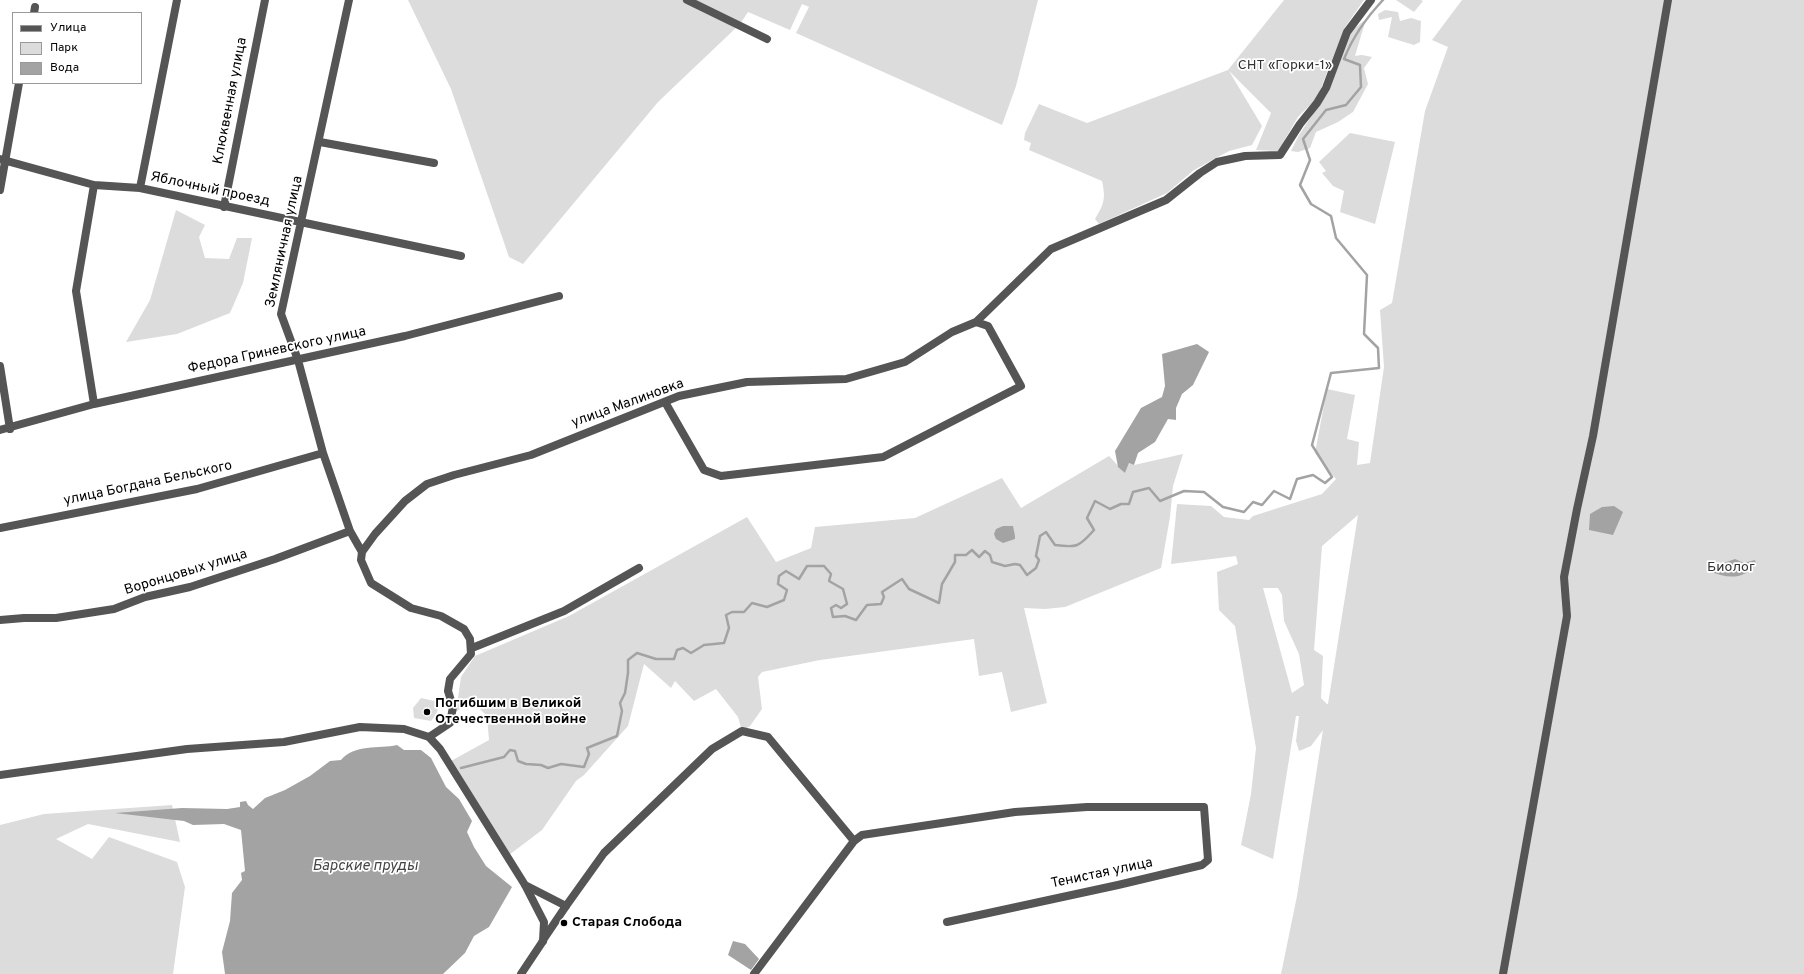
<!DOCTYPE html>
<meta charset="utf-8">
<style>
body{margin:0}
#map{position:relative;width:1804px;height:974px;overflow:hidden;background:#fff;font-family:Overpass,sans-serif}
canvas{display:block}
.legend{position:absolute;left:12px;top:12px;width:130px;height:72px;box-sizing:border-box;background:#fff;border:1px solid #999;margin:0;padding:5px 7px;list-style:none;font-size:12px;color:#000}
.legend li{display:flex;align-items:center;gap:8px;height:20px}
.legend b{width:20px;border:1px solid #999}
</style>
<div id="map">
<canvas width="1804" height="974"></canvas>
<ul class="legend">
<li><b style="height:5px;background:#555"></b>Улица</li>
<li><b style="height:11px;background:#dcdcdc"></b>Парк</li>
<li><b style="height:11px;background:#a3a3a3"></b>Вода</li>
</ul>
</div>
<script>
const g = document.querySelector('canvas').getContext('2d');
g.lineJoin = 'round';
function paint(path, color) {
  g.fillStyle = color;
  g.fill(path, 'evenodd');
}
function stroke(path, color, width, dash) {
  g.strokeStyle = color;
  g.lineWidth = width;
  g.lineCap = dash ? 'butt' : 'round';
  g.setLineDash(dash || []);
  g.stroke(path);
}
function drawText(font, color, halo, rows, align = 'center') {
  g.font = font + ' Overpass,sans-serif';
  g.lineWidth = 3.5;
  g.setLineDash([]);
  g.textBaseline = 'middle';
  g.strokeStyle = halo;
  g.fillStyle = color;
  for (const [text, x, y, turn = 0] of rows) {
    g.save();
    g.translate(x, y);
    g.rotate((+turn || 0) * Math.PI / 180);
    g.textAlign = isNaN(turn) ? turn : align;
    if (halo) g.strokeText(text, 0, 0);
    g.fillText(text, 0, 0);
    g.restore();
  }
}
const green = new Path2D(`
 M 408,0 L 1038,0 L 1016,86 L 1002,125 L 796,33 L 809,7 L 802,4 L 790,30 L 748,12 L 740,24 L 658,102 L 523,264 L 509,257 L 451,89 Z
 M 1284,0 L 1364,0 L 1345,27 L 1317,98 L 1298,117 L 1278,151 L 1256,150 L 1271,113 L 1229,71 L 1262,126 L 1252,145 L 1229,151 L 1194,170 L 1167,193 L 1099,224 L 1095,219 C 1104,204 1106,199 1102,181 L 1029,150 L 1031,143 L 1024,140 L 1025,133 L 1039,104 L 1087,123 L 1228,70 Z
 M 1396,0 L 1421,0 L 1423,1 L 1414,12 Z
 M 1462,0 L 1804,0 L 1804,974 L 1281,974 L 1297,896 L 1323,730 L 1311,746 L 1299,751 L 1296,741 L 1299,716 L 1296,716 L 1273,859 L 1241,845 L 1251,794 L 1256,748 L 1235,626 L 1219,610 L 1217,572 L 1238,564 L 1236,556 L 1171,564 L 1177,504 L 1211,506 L 1224,517 L 1249,520 L 1253,516 L 1322,494 L 1336,479 L 1315,453 L 1327,389 L 1355,395 L 1347,439 L 1359,442 L 1357,465 L 1370,463 L 1384,367 L 1380,310 L 1392,303 L 1425,111 L 1448,47 L 1432,40 ZM 1358,515 L 1328,704 L 1327,704 L 1321,698 L 1323,656 L 1314,650 L 1322,546 ZM 1263,588 L 1278,588 L 1282,595 L 1284,621 L 1299,654 L 1304,685 L 1292,693 Z
 M 1385,10 L 1398,12 L 1400,21 L 1411,18 L 1421,21 L 1420,42 L 1414,45 L 1388,37 L 1392,17 L 1379,20 L 1378,14 Z
 M 1366,19 L 1355,56 L 1362,55 L 1372,57 L 1364,68 L 1368,84 L 1353,112 L 1338,122 L 1316,132 L 1310,148 L 1298,152 L 1291,151 L 1299,135 L 1324,97 L 1351,31 Z
 M 1350,133 L 1395,142 L 1375,224 L 1340,212 L 1344,191 L 1333,186 L 1322,173 L 1326,171 L 1319,162 Z
 M 176,210 L 205,225 L 199,237 L 205,258 L 229,259 L 237,238 L 252,238 L 243,283 L 230,313 L 177,334 L 126,342 L 150,300 Z
 M 1183,454 L 1173,486 L 1170,517 L 1161,568 L 1065,607 L 1045,609 L 1024,608 L 1047,703 L 1011,712 L 1002,672 L 979,676 L 974,639 L 820,660 L 762,672 L 758,677 L 762,709 L 750,726 L 742,731 L 738,717 L 716,689 L 694,701 L 675,681 L 671,688 L 644,664 L 628,726 L 584,775 L 576,781 L 542,830 L 509,855 L 451,761 L 489,740 L 487,716 L 471,700 L 456,712 L 461,677 L 475,656 L 569,616 L 747,517 L 776,562 L 811,548 L 815,527 L 915,518 L 1002,478 L 1021,508 L 1109,456 L 1125,473 L 1129,463 L 1134,465 Z
 M 421,698 L 439,702 L 437,713 L 431,721 L 414,718 L 413,708 Z
 M 172,805 L 180,842 L 88,824 L 56,839 L 92,859 L 109,837 L 177,862 L 185,887 L 173,974 L 0,974 L 0,825 L 44,814 Z`);
const water = new Path2D(`
 M 1197,344 L 1209,352 L 1193,385 L 1182,394 L 1176,408 L 1176,420 L 1168,419 L 1155,442 L 1138,453 L 1134,465 L 1129,463 L 1125,473 L 1118,467 L 1115,451 L 1141,408 L 1162,397 L 1165,386 L 1162,354 Z
 M 1614,506 L 1623,512 L 1613,535 L 1589,530 L 1590,514 L 1602,507 Z
 M 1003,526 L 1013,526 L 1015,536 L 1015,539 L 1003,543 L 996,539 L 994,534 L 996,529 Z
 M 1735,559 L 1744,563 L 1755,560 L 1756,564 C 1743,581 1726,578 1709,571 L 1718,565 Z
 M 397,745 L 404,750 L 421,750 L 431,758 L 446,787 L 459,799 L 472,821 L 467,832 L 474,847 L 486,866 L 512,887 L 489,927 L 474,936 L 465,953 L 443,974 L 225,974 L 222,952 L 230,921 L 232,893 L 242,880 L 241,873 L 245,871 L 241,830 L 224,824 L 193,825 L 184,821 L 115,813 L 182,808 L 227,809 L 240,807 L 240,802 L 246,801 L 248,805 L 253,809 L 265,798 L 285,790 L 310,776 L 330,761 L 341,760 C 354,744 379,749 397,745 Z
 M 733,941 L 745,944 L 759,959 L 751,970 L 728,955 Z`);
const stream = new Path2D(`
 M 461,768 L 504,757 L 510,750 L 515,751 L 518,761 L 526,764 L 541,765 L 548,768 L 561,764 L 584,767 L 589,754 L 587,748 L 617,736 L 622,711 L 620,703 L 625,693 L 628,673 L 628,660 L 637,653 L 656,659 L 674,659 L 677,650 L 683,648 L 691,653 L 704,645 L 724,643 L 729,628 L 726,615 L 732,612 L 744,612 L 752,603 L 767,607 L 784,600 L 787,590 L 778,584 L 779,576 L 786,571 L 799,579 L 807,566 L 824,566 L 831,574 L 829,581 L 843,589 L 847,604 L 841,608 L 836,605 L 831,608 L 833,617 L 845,616 L 856,620 L 867,605 L 881,604 L 884,597 L 882,592 L 902,579 L 909,589 L 939,603 L 942,584 L 955,562 L 955,555 L 966,555 L 972,550 L 979,557 L 985,551 L 990,555 L 992,562 L 1005,566 L 1015,564 L 1020,565 L 1027,575 L 1036,568 L 1039,560 L 1036,556 L 1040,536 L 1046,532 L 1055,545 C 1077,548 1079,547 1094,530 L 1087,518 L 1095,501 L 1110,509 L 1121,504 L 1129,504 L 1133,492 L 1149,488 L 1160,501 L 1184,491 L 1204,492 L 1223,507 L 1244,512 L 1253,502 L 1262,505 L 1274,491 L 1290,499 L 1297,479 L 1313,475 L 1325,483 L 1332,477 L 1312,445 L 1331,373 L 1379,368 L 1378,348 L 1364,334 L 1367,275 L 1336,238 L 1331,216 L 1311,204 L 1300,185 L 1310,160 L 1303,139 L 1326,110 L 1346,105 L 1361,87 L 1360,65 L 1344,59 C 1353,36 1366,18 1383,0`);
const minor = new Path2D(`
 M 349,0 L 281,314 L 298,360 L 323,453 L 350,531
 M 687,0 L 767,39
 M 34,13 L 35,7
 M 320,142 L 434,163
 M 0,159 L 94,185 L 140,188 L 461,256
 M 94,185 L 76,291 L 94,404
 M 140,188 L 177,0
 M 0,190 L 19,83
 M 224,207 L 265,0
 M 0,366 L 10,429
 M 665,402 L 704,470 L 721,476 L 883,457 L 1021,386 L 988,326 L 976,322
 M 0,430 L 94,404 L 405,336 L 559,296
 M 0,528 L 197,489 L 323,453
 M 0,620 L 24,618 L 56,618 L 114,609 L 145,597 L 190,587 L 275,559 L 350,531 L 362,552
 M 472,648 L 564,611 L 639,568
 M 429,737 L 450,723 L 453,707 L 448,691 L 450,679 L 471,654 L 470,639 L 464,629 L 441,616 L 411,608 L 371,583 L 361,560 L 362,552 L 375,534 L 405,501 L 427,484 L 454,475 L 531,455 L 679,396 L 747,382 L 846,379 L 905,362 L 952,332 L 976,322 L 1051,249 L 1166,200 L 1200,173 L 1217,162 L 1245,156 L 1280,155 L 1300,124 L 1317,103 L 1326,88 L 1347,32 L 1371,0
 M 566,906 L 604,853 L 712,749 L 742,731 L 768,737 L 854,841 L 862,835 L 1015,812 L 1087,807 L 1204,807 L 1208,860 L 1202,865 L 1118,885 L 947,922
 M 521,974 L 543,941
 M 754,974 L 854,841
 M 1503,974 L 1567,616 L 1564,577 L 1577,509 L 1593,436 L 1668,0`);
const tertiary = new Path2D(`
 M 0,775 L 187,749 L 284,742 L 360,727 L 404,729 L 429,737 L 440,749 L 525,885 L 544,922 L 543,941
 M 525,885 L 566,906 L 543,940`);
const markers = [
 [427,712,4,"#000"],
 [564,923,4,"#000"]
];
const parkNames = [
 ["СНТ «Горки-1»",1285,66],
 ["Биолог",1731,568]
];
const streetNames = [
 ["Клюквенная улица",231,101,-79],
 ["Яблочный проезд",210,190,12],
 ["Земляничная улица",285,242,-78],
 ["Федора Гриневского улица",277,351,-12],
 ["улица Малиновка",628,404,-20],
 ["улица Богдана Бельского",148,484,-12],
 ["Воронцовых улица",186,573,-17],
 ["Тенистая улица",1102,874,-12]
];
const poiNames = [
 ["Погибшим в Великой",435,704],
 ["Отечественной войне",435,720],
 ["Старая Слобода",572,923]
];
const waterNames = [
 ["Барские пруды",365,867]
];
paint(green, '#dcdcdc');
paint(water, '#a3a3a3');
stroke(stream, '#a3a3a3', 2.5);
stroke(minor, '#555', 8);
stroke(tertiary, '#555', 8);
for (const [x, y, r, color] of markers) {
  const dot = new Path2D();
  dot.arc(x, y, r, 0, 2 * Math.PI);
  g.fillStyle = color;
  g.fill(dot);
  stroke(dot, '#fff', 1.5);
}
drawText('14px', '#333', '#fff', parkNames);
drawText('14px', '#000', '#fff', streetNames);
drawText('bold 14px', '#000', '#fff', poiNames, 'left');
drawText('italic 15px', '#444', '#fff', waterNames);
</script>
